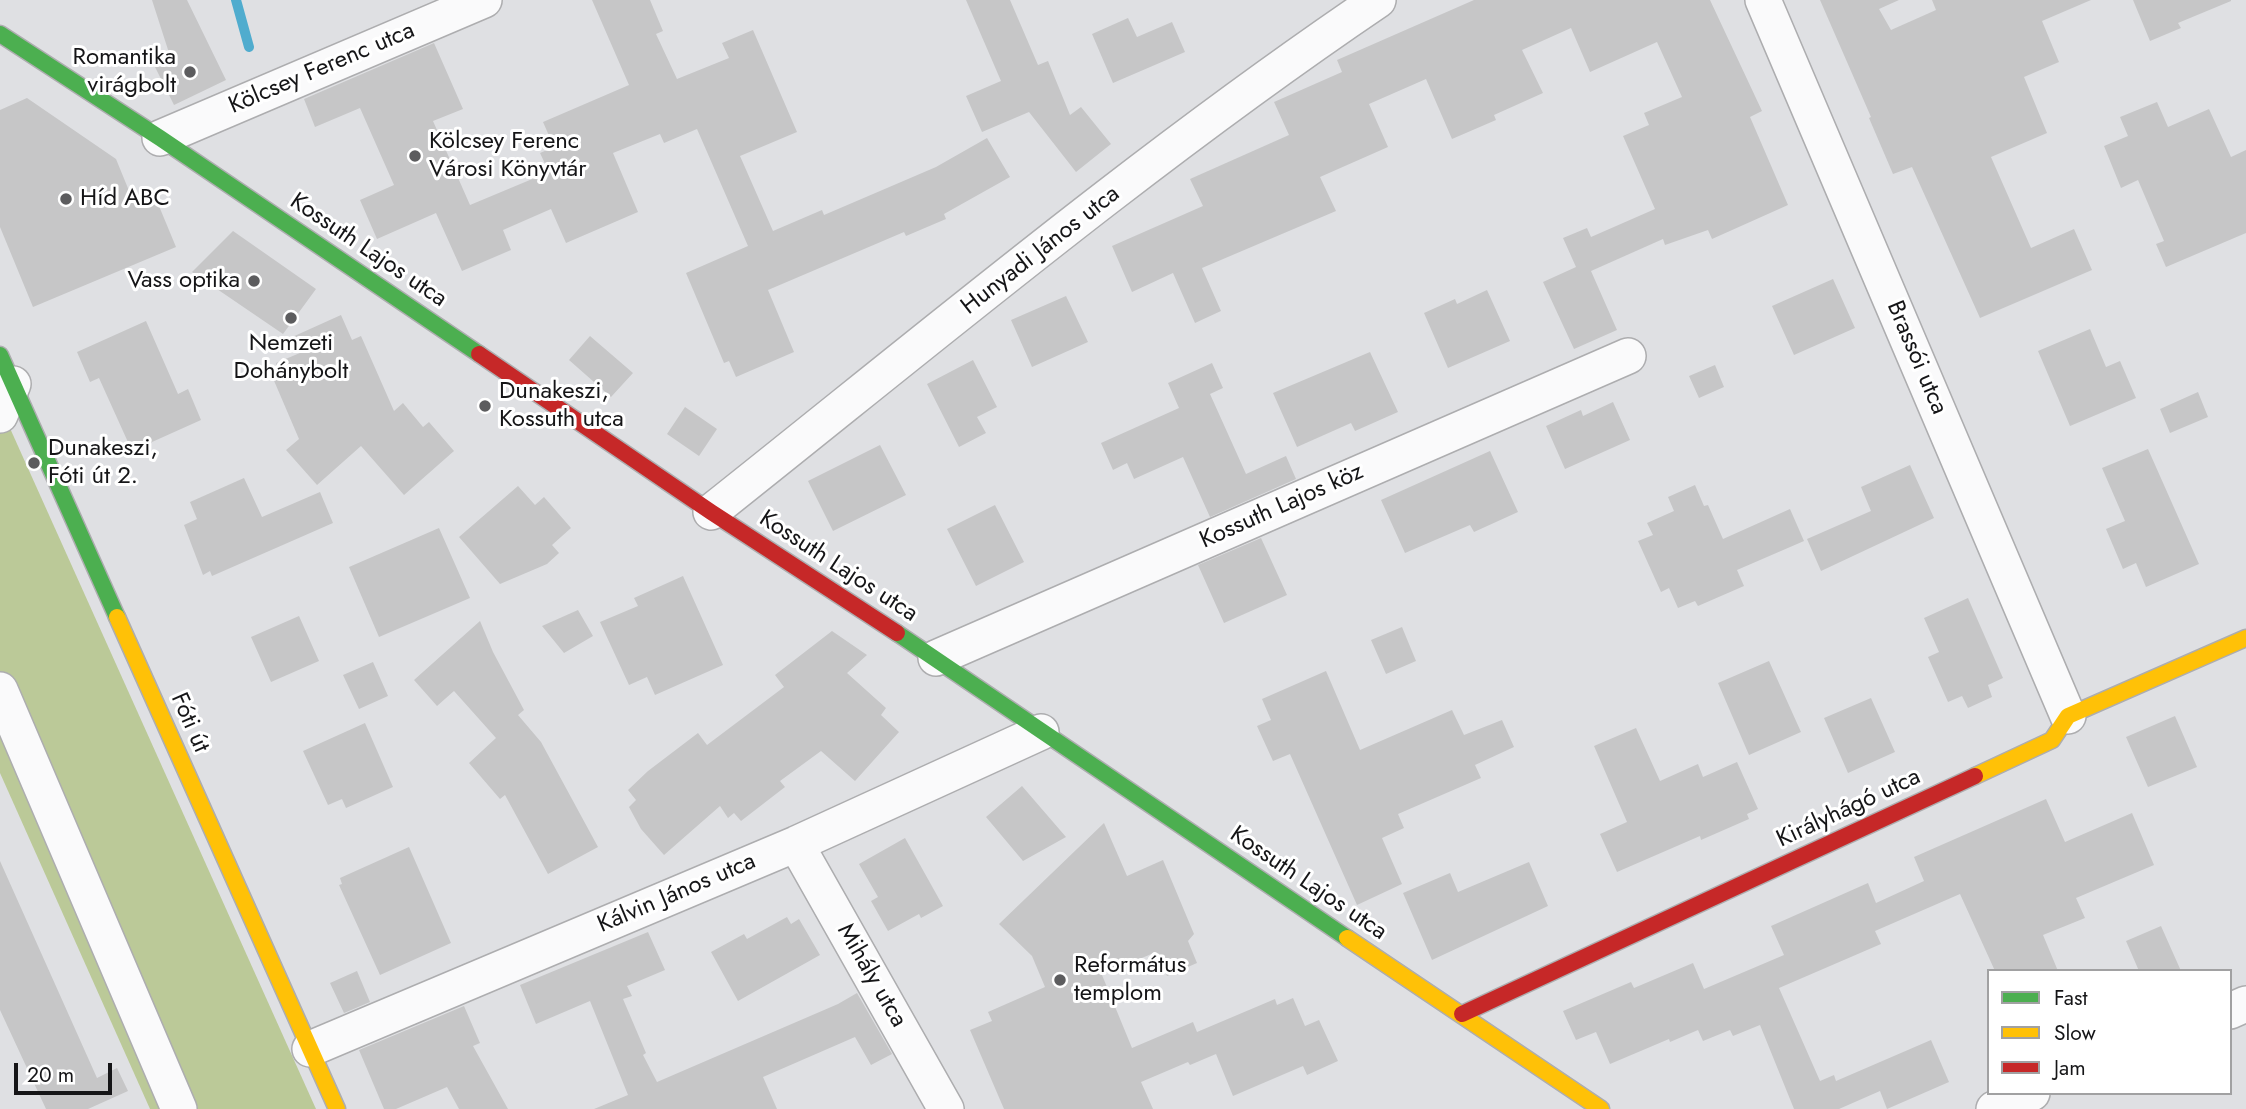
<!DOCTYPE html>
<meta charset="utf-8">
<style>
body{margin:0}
#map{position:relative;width:2246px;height:1109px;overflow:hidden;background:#dfe0e3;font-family:Jost,sans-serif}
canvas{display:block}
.legend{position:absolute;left:1987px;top:969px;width:245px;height:126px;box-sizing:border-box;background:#fff;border:2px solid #a1a1a2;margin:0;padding:9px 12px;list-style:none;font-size:21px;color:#151517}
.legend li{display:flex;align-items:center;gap:14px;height:35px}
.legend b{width:35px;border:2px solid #a1a1a2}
.scale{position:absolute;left:14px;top:1063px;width:98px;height:32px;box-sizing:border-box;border:4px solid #151517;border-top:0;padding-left:9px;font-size:21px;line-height:24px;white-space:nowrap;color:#151517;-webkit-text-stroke:5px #fff;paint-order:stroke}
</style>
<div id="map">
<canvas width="2246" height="1109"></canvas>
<ul class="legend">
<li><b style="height:9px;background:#4caf50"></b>Fast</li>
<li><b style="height:9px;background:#ffc107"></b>Slow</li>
<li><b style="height:9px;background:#c62828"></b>Jam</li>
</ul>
<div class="scale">20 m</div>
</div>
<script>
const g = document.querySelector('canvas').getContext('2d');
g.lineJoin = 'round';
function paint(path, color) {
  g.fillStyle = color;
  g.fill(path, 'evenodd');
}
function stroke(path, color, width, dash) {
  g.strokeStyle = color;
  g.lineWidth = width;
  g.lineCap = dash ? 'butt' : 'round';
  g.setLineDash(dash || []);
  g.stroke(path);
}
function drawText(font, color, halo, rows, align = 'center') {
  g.font = font + ' Jost,sans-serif';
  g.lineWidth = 6;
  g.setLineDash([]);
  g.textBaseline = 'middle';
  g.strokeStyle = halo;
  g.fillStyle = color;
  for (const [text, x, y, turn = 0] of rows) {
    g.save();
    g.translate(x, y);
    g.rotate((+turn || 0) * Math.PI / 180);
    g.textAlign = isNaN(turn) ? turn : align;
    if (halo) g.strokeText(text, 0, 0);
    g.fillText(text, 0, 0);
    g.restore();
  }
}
const forest = new Path2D(`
 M 0,406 L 316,1109 L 150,1109 L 0,773 Z`);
const stream = new Path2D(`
 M 236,0 L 249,47`);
const building = new Path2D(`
 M 152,0 L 187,0 L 226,80 L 174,105 L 154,65 L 170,56 Z
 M 592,0 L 650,0 L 663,31 L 656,34 L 677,79 L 729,58 L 722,43 L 753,30 L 797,132 L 740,156 L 773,231 L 822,210 L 824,215 L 936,167 L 987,138 L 1010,177 L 944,214 L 946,219 L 906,236 L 904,232 L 768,290 L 794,352 L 736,377 L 729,361 L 724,363 L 686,273 L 748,246 L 697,129 L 664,143 L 660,134 L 613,153 L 638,212 L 566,243 L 551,209 L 503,230 L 511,250 L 462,271 L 436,213 L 377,239 L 360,200 L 394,185 L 360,108 L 315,127 L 304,99 L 434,43 L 463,109 L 433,121 L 470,205 L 549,172 L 540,153 L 554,147 L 543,122 L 629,85 Z
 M 966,0 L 1010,0 L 1038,65 L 1048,61 L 1070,115 L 1081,107 L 1111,144 L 1076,172 L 1029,112 L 982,132 L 966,96 L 1001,81 Z
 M 1474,0 L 1710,0 L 1762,111 L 1750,117 L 1788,205 L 1712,239 L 1708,230 L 1665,245 L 1663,239 L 1591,271 L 1617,330 L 1574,349 L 1543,282 L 1576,267 L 1563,238 L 1587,228 L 1591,237 L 1655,209 L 1623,136 L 1649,125 L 1644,113 L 1682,97 L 1657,42 L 1590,72 L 1571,28 L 1522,50 L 1543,93 L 1494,115 L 1496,120 L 1452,139 L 1426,79 L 1369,104 L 1388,147 L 1320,177 L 1336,211 L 1202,268 L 1221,311 L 1195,323 L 1173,273 L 1132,292 L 1112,246 L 1203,206 L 1190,179 L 1289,135 L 1274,102 L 1342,72 L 1337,60 Z
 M 1820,0 L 1899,0 L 1879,9 L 1891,30 L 1936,10 L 1932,0 L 2091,0 L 2042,21 L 2059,62 L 2024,77 L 2047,133 L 1991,157 L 2031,248 L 2074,229 L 2092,270 L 1980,318 L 1912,167 L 1893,174 L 1869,118 L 1871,117 Z
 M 2133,0 L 2231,0 L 2231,1 L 2178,23 L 2181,28 L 2150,41 Z
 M 1128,18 L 1137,37 L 1172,22 L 1185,52 L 1113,83 L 1092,34 Z
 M 27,98 L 116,159 L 134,203 L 154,194 L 176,247 L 33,307 L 0,227 L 0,110 Z
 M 2157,102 L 2168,127 L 2209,109 L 2231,157 L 2246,150 L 2246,233 L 2166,267 L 2156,244 L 2164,241 L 2138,180 L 2121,188 L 2104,146 L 2128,136 L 2120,117 Z
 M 233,231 L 316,289 L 283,334 L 192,272 Z
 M 1833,279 L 1855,328 L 1794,355 L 1772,306 Z
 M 1487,290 L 1510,341 L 1448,368 L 1424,313 L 1455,299 L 1457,304 Z
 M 1066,296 L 1088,342 L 1032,367 L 1011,320 Z
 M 341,315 L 352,340 L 361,336 L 394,411 L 403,403 L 423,427 L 429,422 L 454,451 L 404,495 L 361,446 L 317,485 L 286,450 L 299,439 L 272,376 L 280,373 L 276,363 L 307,350 L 290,338 Z
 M 146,321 L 178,394 L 188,389 L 201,420 L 132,451 L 99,378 L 90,382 L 77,352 Z
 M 2090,329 L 2106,367 L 2120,361 L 2136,398 L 2070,426 L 2038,351 Z
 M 590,336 L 633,373 L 611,397 L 569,360 Z
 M 1370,352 L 1398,412 L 1355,431 L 1351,423 L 1297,447 L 1273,393 Z
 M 973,360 L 997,407 L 977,417 L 986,433 L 959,447 L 927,384 Z
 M 1212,363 L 1223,388 L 1210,394 L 1246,474 L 1286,456 L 1296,479 L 1210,517 L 1183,457 L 1134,479 L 1127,463 L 1113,470 L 1101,443 L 1179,408 L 1168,383 Z
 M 1715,365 L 1724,387 L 1699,398 L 1689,376 Z
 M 2198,392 L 2208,417 L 2170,433 L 2160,409 Z
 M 1613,402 L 1630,440 L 1565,469 L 1546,426 L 1581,410 L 1583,416 Z
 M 685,407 L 717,429 L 699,456 L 667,434 Z
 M 880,445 L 906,495 L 833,531 L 808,481 Z
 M 2148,449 L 2199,564 L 2146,587 L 2136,563 L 2123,569 L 2106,529 L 2125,521 L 2102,468 Z
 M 1490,451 L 1518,512 L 1474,532 L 1470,525 L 1405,553 L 1381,500 Z
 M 1910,465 L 1934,518 L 1821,571 L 1807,539 L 1871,511 L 1861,487 Z
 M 244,478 L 262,517 L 320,492 L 333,523 L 212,576 L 210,571 L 203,575 L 184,525 L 197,519 L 190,502 Z
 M 1695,485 L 1704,506 L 1708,505 L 1723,539 L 1790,509 L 1804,541 L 1737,570 L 1744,586 L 1698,606 L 1695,601 L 1678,608 L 1669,588 L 1661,592 L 1638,541 L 1653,535 L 1647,523 L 1674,511 L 1668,497 Z
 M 518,486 L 535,505 L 544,497 L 571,528 L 552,545 L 559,553 L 547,564 L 500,584 L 459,537 Z
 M 995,505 L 1024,562 L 976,586 L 947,529 Z
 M 439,528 L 470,598 L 379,637 L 349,567 Z
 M 1261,538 L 1287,595 L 1224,623 L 1198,565 Z
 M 683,576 L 723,665 L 655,695 L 647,677 L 629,685 L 600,622 L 638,606 L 634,598 Z
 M 1968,598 L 2003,678 L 1988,685 L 1992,697 L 1968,708 L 1962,696 L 1948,702 L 1928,657 L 1939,652 L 1924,618 Z
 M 578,610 L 593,636 L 564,653 L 542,626 Z
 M 299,616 L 319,661 L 271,682 L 251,637 Z
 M 480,621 L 493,652 L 524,710 L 518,715 L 541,742 L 598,847 L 548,874 L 505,795 L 500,799 L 469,763 L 496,738 L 454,691 L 437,706 L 414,680 Z
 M 1402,627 L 1416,661 L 1386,674 L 1371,640 Z
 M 832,631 L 867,655 L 847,673 L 886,708 L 881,715 L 899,732 L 855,781 L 821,751 L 780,781 L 785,787 L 741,821 L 734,813 L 728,818 L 720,806 L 664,855 L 641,829 L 629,807 L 636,800 L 628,790 L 648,771 L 698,733 L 707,745 L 784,687 L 775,675 Z
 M 1769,661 L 1801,732 L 1749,755 L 1718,683 Z
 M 373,662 L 388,696 L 359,709 L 343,675 Z
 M 1326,671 L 1360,750 L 1452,710 L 1464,735 L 1502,720 L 1514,747 L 1475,765 L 1481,778 L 1398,814 L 1404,828 L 1382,838 L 1402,884 L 1357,905 L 1290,754 L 1273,761 L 1257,726 L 1271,720 L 1262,699 Z
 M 1871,698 L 1895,752 L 1848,773 L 1824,718 Z
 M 2175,716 L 2197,767 L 2148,787 L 2126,737 Z
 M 365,723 L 393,787 L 346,808 L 342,799 L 328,805 L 303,751 Z
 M 1636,728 L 1660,781 L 1698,764 L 1703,777 L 1737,762 L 1758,809 L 1747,814 L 1749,819 L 1701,840 L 1700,836 L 1617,872 L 1600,834 L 1627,822 L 1594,746 Z
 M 1022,786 L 1066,837 L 1023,861 L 986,817 Z
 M 2046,799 L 2065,842 L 2132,813 L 2154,865 L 2076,898 L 2085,918 L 2043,935 L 2058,971 L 1995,971 L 1960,894 L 1875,931 L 1881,944 L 1779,988 L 1820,1081 L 1834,1075 L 1836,1081 L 1931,1040 L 1949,1082 L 1887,1109 L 1880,1091 L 1839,1109 L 1794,1109 L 1760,1025 L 1733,1036 L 1730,1030 L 1703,1041 L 1698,1030 L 1670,1042 L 1669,1039 L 1610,1064 L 1596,1032 L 1576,1040 L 1563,1011 L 1631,982 L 1634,988 L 1693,963 L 1704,989 L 1784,955 L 1771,926 L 1868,883 L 1876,903 L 1924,881 L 1914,857 Z
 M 1104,823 L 1127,876 L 1163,860 L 1194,934 L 1188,941 L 1197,963 L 1167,976 L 1156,952 L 1102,975 L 1132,1048 L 1193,1022 L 1197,1032 L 1275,999 L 1277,1005 L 1293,998 L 1305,1026 L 1319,1020 L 1338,1061 L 1307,1075 L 1303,1066 L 1233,1096 L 1216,1054 L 1190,1065 L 1188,1062 L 1141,1082 L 1153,1109 L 1004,1109 L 970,1030 L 992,1021 L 988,1012 L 1045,987 L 1032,956 L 999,924 Z
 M 905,838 L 943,906 L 921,918 L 919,914 L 888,931 L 871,901 L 878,897 L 859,864 Z
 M 409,847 L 451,943 L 380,975 L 339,885 L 342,884 L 340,878 Z
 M 0,861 L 97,1078 L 117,1068 L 128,1091 L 88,1109 L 46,1109 L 0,1010 Z
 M 1529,862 L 1548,906 L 1432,960 L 1403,893 L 1450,873 L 1458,892 Z
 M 787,917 L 791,924 L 799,919 L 820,955 L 738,1001 L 711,952 L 744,934 L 747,939 Z
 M 2161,926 L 2181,971 L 2139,971 L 2126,941 Z
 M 648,932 L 665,970 L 627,986 L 632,996 L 623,999 L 646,1053 L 643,1055 L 657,1082 L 838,1004 L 857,993 L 892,1054 L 871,1065 L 855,1037 L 763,1077 L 777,1109 L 594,1109 L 628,1095 L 590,1001 L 536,1024 L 520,985 Z
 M 357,971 L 370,1002 L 344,1013 L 330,983 Z
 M 464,1006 L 480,1043 L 473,1046 L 508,1109 L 459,1109 L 447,1087 L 396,1109 L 384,1109 L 359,1050 Z`);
const street = new Path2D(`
 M 1763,0 L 2068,716
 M 160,138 L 484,0
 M 0,415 L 13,384
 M 711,512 C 930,338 1146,157 1378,0
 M 936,658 L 1628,356
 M 0,690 L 179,1109
 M 796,844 L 946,1109
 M 2230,1011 L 2246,1004
 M 310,1049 L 796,844 L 1041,732
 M 1994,1109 L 2032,1093`);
const fast = new Path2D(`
 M 0,34 L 160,138 L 479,354
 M 0,355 L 117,617
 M 897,633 L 1347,938`);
const slow = new Path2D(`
 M 117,617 L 337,1109
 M 1975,776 L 2052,740 L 2068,716 L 2246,638
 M 1347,938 L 1601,1109`);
const jam = new Path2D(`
 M 479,354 L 711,512 L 897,633
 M 1462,1014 L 1975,776`);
const markers = [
 [190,72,7,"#5c5c5e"],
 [415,156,7,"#5c5c5e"],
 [66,199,7,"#5c5c5e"],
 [254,281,7,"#5c5c5e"],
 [291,318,7,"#5c5c5e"],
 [485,406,7,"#5c5c5e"],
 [34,463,7,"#5c5c5e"],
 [1060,980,7,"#5c5c5e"]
];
const poiNames = [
 ["Romantika",176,58,"right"],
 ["virágbolt",176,86,"right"],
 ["Kölcsey Ferenc",429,142],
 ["Városi Könyvtár",429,170],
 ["Híd ABC",80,199],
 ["Vass optika",240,281,"right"],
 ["Nemzeti",291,344,"center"],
 ["Dohánybolt",291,372,"center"],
 ["Dunakeszi,",499,392],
 ["Kossuth utca",499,420],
 ["Dunakeszi,",48,449],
 ["Fóti út 2.",48,477],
 ["Református",1074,966],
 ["templom",1074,994]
];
const streetNames = [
 ["Kölcsey Ferenc utca",322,69,-23],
 ["Kossuth Lajos utca",368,251,34],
 ["Hunyadi János utca",1041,251,-38],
 ["Brassói utca",1916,358,67],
 ["Kossuth Lajos köz",1282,507,-24],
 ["Kossuth Lajos utca",838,567,33],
 ["Fóti út",189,723,66],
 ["Királyhágó utca",1849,809,-25],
 ["Kossuth Lajos utca",1308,884,34],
 ["Kálvin János utca",677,894,-23],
 ["Mihály utca",871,976,60]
];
paint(forest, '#bbc998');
stroke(stream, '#50acce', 10);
paint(building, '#c6c6c7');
stroke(street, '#adadaf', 38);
stroke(fast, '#adadaf', 19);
stroke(slow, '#adadaf', 19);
stroke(jam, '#adadaf', 19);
stroke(street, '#fafafb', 35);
stroke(fast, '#4caf50', 16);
stroke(slow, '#ffc107', 16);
stroke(jam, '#c62828', 16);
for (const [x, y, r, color] of markers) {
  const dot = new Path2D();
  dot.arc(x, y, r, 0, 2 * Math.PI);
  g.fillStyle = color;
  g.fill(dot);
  stroke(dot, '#fff', 2.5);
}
drawText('24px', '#151517', '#fff', poiNames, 'left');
drawText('24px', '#151517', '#fff', streetNames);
</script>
